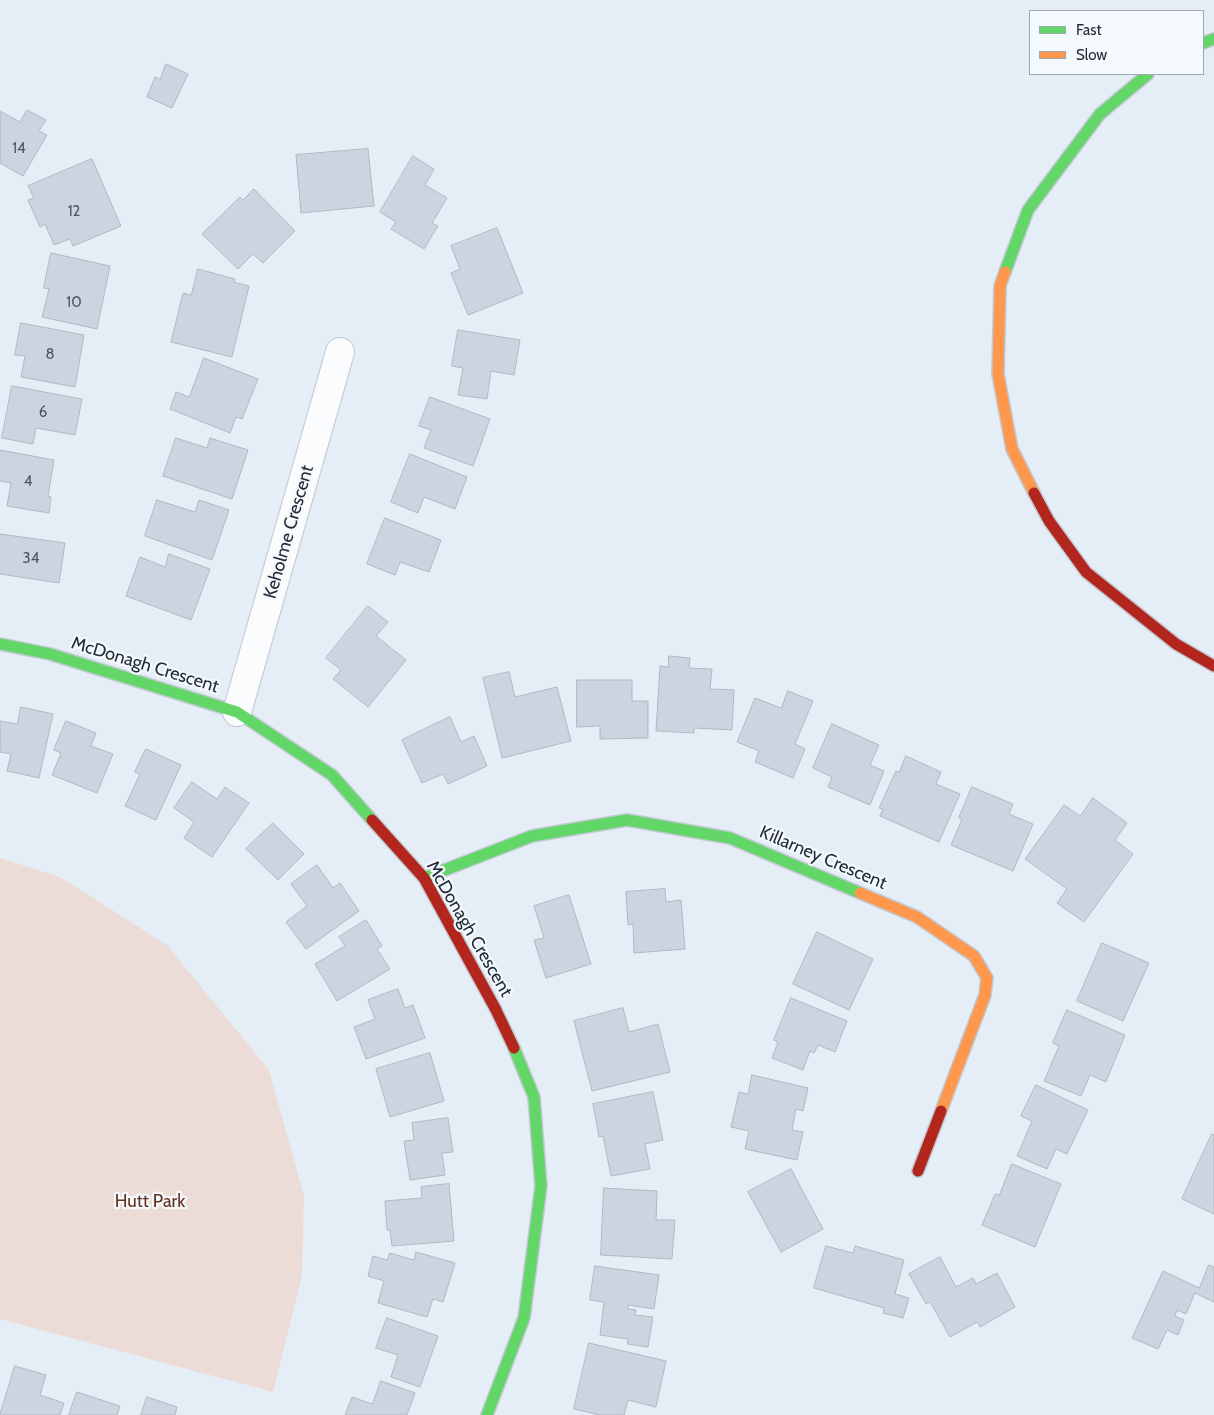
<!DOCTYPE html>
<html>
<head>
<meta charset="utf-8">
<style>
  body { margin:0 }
  #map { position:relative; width:1214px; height:1415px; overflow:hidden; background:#e5edf6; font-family:Cabin,sans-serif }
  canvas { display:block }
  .legend { position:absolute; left:1029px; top:10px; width:175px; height:65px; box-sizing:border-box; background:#f4f9fe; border:1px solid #a0a7ae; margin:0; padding:6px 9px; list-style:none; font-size:15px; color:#232c36 }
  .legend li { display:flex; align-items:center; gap:10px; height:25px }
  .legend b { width:25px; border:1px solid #a0a7ae }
</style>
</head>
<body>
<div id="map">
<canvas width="1214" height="1415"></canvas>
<ul class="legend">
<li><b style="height:6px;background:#63d668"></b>Fast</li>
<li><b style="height:6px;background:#ff974d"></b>Slow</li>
</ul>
</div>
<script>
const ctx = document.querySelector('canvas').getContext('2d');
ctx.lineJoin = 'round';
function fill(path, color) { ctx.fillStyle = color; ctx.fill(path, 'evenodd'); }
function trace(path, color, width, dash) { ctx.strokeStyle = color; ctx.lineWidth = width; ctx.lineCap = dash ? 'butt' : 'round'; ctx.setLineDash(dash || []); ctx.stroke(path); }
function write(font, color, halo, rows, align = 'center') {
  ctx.font = font + ' Cabin,sans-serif'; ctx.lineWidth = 4.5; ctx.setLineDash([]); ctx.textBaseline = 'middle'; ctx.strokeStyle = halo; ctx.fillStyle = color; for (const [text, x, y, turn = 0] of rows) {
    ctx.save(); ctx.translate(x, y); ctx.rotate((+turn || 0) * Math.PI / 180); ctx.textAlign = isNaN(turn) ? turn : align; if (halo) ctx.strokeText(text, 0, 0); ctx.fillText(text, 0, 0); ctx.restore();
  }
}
const green = new Path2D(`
  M0 858 60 877 167 945 269 1070 304 1196 302 1276 273 1392 0 1319Z`);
const building = new Path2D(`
  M166 64 188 74 172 108 147 97 155 77 160 79Z
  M27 110 46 120 39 131 47 135 23 176 0 163V111L20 122Z
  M368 149 374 206 301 213 296 155Z
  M413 156 434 169 425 185 447 198 432 223 438 226 424 249 391 229 396 222 380 212Z
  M92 159 121 226 73 246 70 239 54 245 45 224 40 227 28 200 34 198 28 186Z
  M254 189 295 231 263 263 253 254 238 269 202 234 240 197 243 200Z
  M497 228 523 293 468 315 451 273 460 269 451 246Z
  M51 253 110 266 97 329 42 317 49 289 44 288Z
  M198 269 235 279 234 282 249 286 232 357 171 342 183 293 191 295Z
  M21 323 84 335 75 387 21 377 25 356 15 355Z
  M458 330 520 340 514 375 491 371 487 399 458 395 463 368 452 366Z
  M204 358 258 379 242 419 236 417 230 433 170 409 176 392 189 397Z
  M12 386 82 399 75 435 36 428 33 444 2 438Z
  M430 397 490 419 473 466 424 448 431 430 419 426Z
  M176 438 207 448 210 438 248 450 232 499 163 476Z
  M0 450 54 460 48 496 51 497 49 513 7 506 11 483 0 481Z
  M410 454 467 477 455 509 424 497 418 513 391 502Z
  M157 500 195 512 199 500 229 510 212 560 145 536Z
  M385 518 441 540 429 572 400 562 395 575 367 564Z
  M0 534 65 543 59 583 0 574Z
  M169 554 210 569 191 620 126 596 140 557 165 567Z
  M368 606 388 622 376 636 406 660 368 707 333 679 341 670 326 658Z
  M669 656 690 658 689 668 712 669 710 689 734 690 732 730 694 728V733L656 731 660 666 668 667Z
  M509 672 515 697 557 687 571 741 502 758 483 678Z
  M577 680H632V701H648V738L600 739V726L577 727Z
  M788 691 813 701 795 744 805 749 793 778 755 762 759 751 737 742 755 698 781 708Z
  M21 707 53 714 39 778 7 771 11 754 0 752V721L17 724Z
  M450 717 461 742 474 736 487 766 448 784 443 774 422 783 402 740Z
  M66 721 96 733 91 746 113 754 97 793 52 775 61 753 54 750Z
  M832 724 879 745 870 765 884 771 870 805 828 787 832 777 813 768Z
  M146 749 181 765 156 820 125 806 140 774 135 772Z
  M906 756 941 772 936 784 960 794 939 842 880 816 883 809 879 808 896 771 899 772Z
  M192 782 217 799 225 787 249 803 212 857 184 838 194 822 174 808Z
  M972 787 1013 804 1009 814 1033 824 1013 871 951 845 962 819 959 818Z
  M1093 798 1127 823 1115 840 1133 854 1084 922 1057 903 1067 889 1025 859 1064 805 1080 816Z
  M273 823 304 854 278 880 246 849Z
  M317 865 333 888 340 883 359 911 306 949 286 922 307 906 291 884Z
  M665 889 666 902 681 900 685 949 634 953 633 924 628 925 626 892Z
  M569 895 591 964 546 978 534 940 544 938 534 906Z
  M366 920 382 946 377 949 390 969 337 1001 315 964 345 946 339 937Z
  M817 932 873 959 849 1010 793 984Z
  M1102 943 1149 963 1123 1021 1077 1001Z
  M398 989 405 1008 413 1005 425 1038 366 1059 354 1027 375 1019 368 1000Z
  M791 998 847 1021 835 1052 818 1045 814 1053 810 1051 803 1070 772 1058 778 1042 774 1040Z
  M623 1008 629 1032 658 1024 670 1072 592 1091 574 1021Z
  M1067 1010 1125 1035 1106 1082 1090 1075 1081 1096 1044 1081 1059 1046 1053 1043Z
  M430 1053 444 1101 390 1117 376 1069Z
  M752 1075 808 1088 803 1111 796 1109 792 1130 803 1132 797 1160 745 1149 749 1131 731 1127 739 1092 748 1094Z
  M1036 1085 1088 1110 1067 1154 1056 1149 1047 1169 1017 1156 1032 1121 1021 1116Z
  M653 1092 663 1140 645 1144 650 1169 611 1176 603 1136 599 1137 593 1104Z
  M448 1118 453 1152 442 1153 445 1175 410 1180 404 1141 414 1140 412 1123Z
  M1212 1134 1214 1135V1214L1182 1199Z
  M1012 1164 1061 1184 1035 1247 982 1225 995 1194 999 1195Z
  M791 1169 823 1229 781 1252 748 1192Z
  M449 1184 454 1241 392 1246 390 1230H387L385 1201 422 1198 421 1187Z
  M604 1188 657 1191 656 1220H675L672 1259 601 1255Z
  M826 1246 853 1253 855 1246 904 1260 895 1294 909 1298 903 1318 883 1313 884 1308 814 1288Z
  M416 1252 455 1263 443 1302 433 1299 427 1317 378 1303 384 1281 368 1276 373 1256 387 1260 390 1253 414 1260Z
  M940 1257 956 1287 973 1278 976 1284 997 1273 1015 1307 980 1327 977 1322 950 1337 930 1302 926 1304 909 1274Z
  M1209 1265 1214 1267V1302L1195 1293 1186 1314 1177 1310 1175 1316 1184 1320 1178 1335 1167 1330 1158 1349 1132 1338 1163 1271 1199 1288Z
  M595 1266 659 1275 654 1309 628 1305V1309L636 1310 635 1315 653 1317 648 1347 627 1344 628 1339 600 1335 604 1302 590 1300Z
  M387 1318 438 1336 420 1387 391 1377 398 1355 376 1348Z
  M589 1343 666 1361 656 1407 628 1400 624 1415H600L574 1409Z
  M15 1366 46 1375 40 1395 64 1403 60 1415H0Z
  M381 1381 415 1393 407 1415H345L352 1397 372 1404Z
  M77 1392 120 1406 117 1415H69Z
  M147 1397 177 1407 175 1415H141Z`);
const street = new Path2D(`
  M237 712 340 352`);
const fast = new Path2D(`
  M1203 43 1214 39
  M1005 272 1028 210 1100 114 1148 74
  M0 644 50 654 237 712 332 775 372 820
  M424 878 532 836 627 820 730 838 860 893
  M487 1415 524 1318 541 1186 534 1097 514 1048`);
const slow = new Path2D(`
  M1005 272 1000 286 998 374 1012 449 1034 493
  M860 893 917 917 974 956 987 978 985 995 941 1111`);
const jam = new Path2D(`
  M1034 493 1049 521 1086 572 1176 644 1214 666
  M372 820 424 878 496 1010 514 1048
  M918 1171 941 1111`);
const numberNames = [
  ["14",19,149],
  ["12",74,212],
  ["10",74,303],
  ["8",50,355],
  ["6",43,413],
  ["4",28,482],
  ["34",31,559]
];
const streetNames = [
  ["Keholme Crescent",289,532,-74],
  ["McDonagh Crescent",145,665,17],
  ["Killarney Crescent",823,858,23],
  ["McDonagh Crescent",469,929,60]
];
const parkNames = [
  ["Hutt Park",150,1202]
];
fill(green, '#ecdcd8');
fill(building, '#ccd5df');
trace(building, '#b0b8c0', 1);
trace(street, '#c1c9d2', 30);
trace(fast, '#c1c9d2', 14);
trace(slow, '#c1c9d2', 14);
trace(jam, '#c1c9d2', 14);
trace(street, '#fbfcfe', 28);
trace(fast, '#63d668', 11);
trace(slow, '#ff974d', 11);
trace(jam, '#b3261e', 11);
write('15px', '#4f5862', null, numberNames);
write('18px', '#232c36', '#f4f9fe', streetNames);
write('18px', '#65311b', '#f4f9fe', parkNames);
</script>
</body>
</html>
